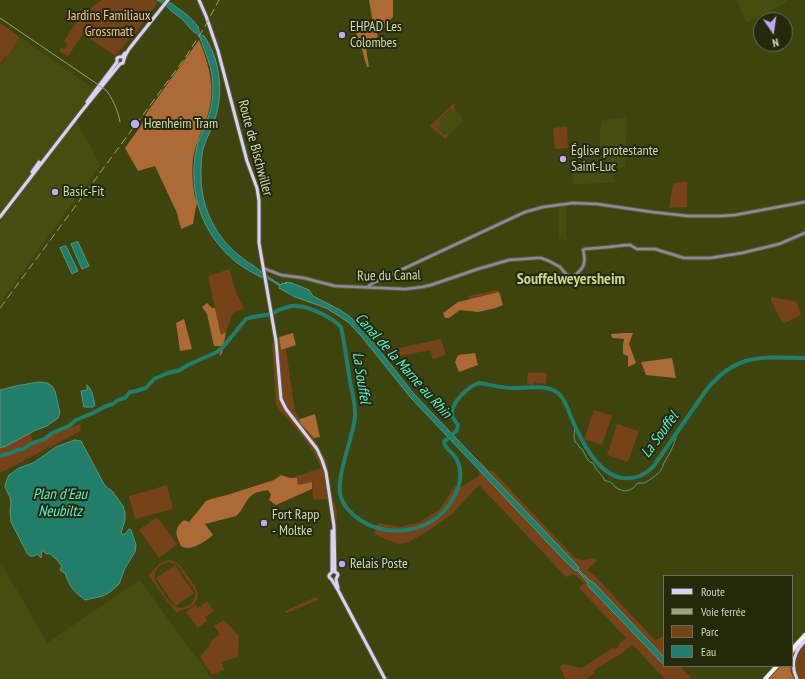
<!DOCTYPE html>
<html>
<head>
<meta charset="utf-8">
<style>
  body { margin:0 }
  #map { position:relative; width:805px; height:679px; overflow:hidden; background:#3d440d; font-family:"PT Sans Narrow",sans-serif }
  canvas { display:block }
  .legend { position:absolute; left:663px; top:575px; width:130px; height:92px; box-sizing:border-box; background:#25290c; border:1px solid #6a6f50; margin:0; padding:5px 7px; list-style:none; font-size:12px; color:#d1d8b5 }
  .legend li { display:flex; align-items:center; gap:8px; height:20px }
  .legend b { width:20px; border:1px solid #6a6f50 }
  .north { position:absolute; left:753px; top:12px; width:40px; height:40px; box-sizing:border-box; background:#25290c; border:1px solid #6a6f50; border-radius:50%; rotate:167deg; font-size:11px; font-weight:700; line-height:16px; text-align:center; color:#d1d8b5 }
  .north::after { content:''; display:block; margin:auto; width:14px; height:18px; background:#bea9f5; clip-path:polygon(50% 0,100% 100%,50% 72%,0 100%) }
</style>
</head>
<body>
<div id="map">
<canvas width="805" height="679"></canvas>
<ul class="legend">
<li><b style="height:5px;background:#dacffd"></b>Route</li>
<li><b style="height:5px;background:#9ba278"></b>Voie ferrée</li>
<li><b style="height:11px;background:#764217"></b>Parc</li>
<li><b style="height:11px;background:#227d6b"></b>Eau</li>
</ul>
<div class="north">N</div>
</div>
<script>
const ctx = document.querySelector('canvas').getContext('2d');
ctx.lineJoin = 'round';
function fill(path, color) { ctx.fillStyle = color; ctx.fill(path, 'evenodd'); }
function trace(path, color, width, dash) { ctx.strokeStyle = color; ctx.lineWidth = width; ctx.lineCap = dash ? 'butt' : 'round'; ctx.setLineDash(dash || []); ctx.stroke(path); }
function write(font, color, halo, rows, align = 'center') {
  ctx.font = font + ' "PT Sans Narrow",sans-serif'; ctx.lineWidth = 4; ctx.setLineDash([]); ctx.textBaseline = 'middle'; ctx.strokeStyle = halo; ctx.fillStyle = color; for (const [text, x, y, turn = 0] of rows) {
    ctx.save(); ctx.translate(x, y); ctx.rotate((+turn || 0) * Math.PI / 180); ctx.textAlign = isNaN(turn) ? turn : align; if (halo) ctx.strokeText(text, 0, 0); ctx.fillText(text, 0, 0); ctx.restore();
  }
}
const built = new Path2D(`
  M737 0H788L783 4 746 23Z
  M20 37 95 90 75 119 92 149 100 166 0 303V66Z
  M454 103 455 109 462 116 463 122 445 139 430 126Z
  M627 117 625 167 614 168 613 170 614 183 573 184 572 170H599V161H600V129H601V121Z
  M566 205V241L559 238 558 208V206Z
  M2 566 20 595 47 643 140 580 180 636 203 666 212 679H0V567Z`);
const green = new Path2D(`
  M102 0H154L158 2 134 36 133 35 115 56 83 34 68 56 59 51 61 47 65 49 68 45 64 41 82 14Z
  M0 23 20 37 7 57 6 56 0 64Z
  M454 103 455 109 452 112 451 110 452 109 451 108 438 120 440 123 439 126 436 127 444 135 447 133 449 135 445 139 430 126Z
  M566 126 567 127 568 148 555 149 553 130 554 128Z
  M687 182V207L669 208 673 183Z
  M230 269 234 287 244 309 233 313 226 332 221 336 208 276Z
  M498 290 499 292 469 299 468 296Z
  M771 297 796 301 801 315 783 324 771 301Z
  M279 337 281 350 286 349 295 412 300 419 299 422 314 438 327 462 332 498C338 506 337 517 336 526L331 521 328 499 313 500 312 482 298 486 290 478 321 468C314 449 299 433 287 417L282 414 276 404 272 343Z
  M441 339 446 355 433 359 430 350 391 358 386 351Z
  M528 372 535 373V372L547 373 546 384 534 383V385L527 384Z
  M594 410 612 416 602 445 584 439Z
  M80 424 81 431 0 473V448L30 433 33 442Z
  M617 424 639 431 628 462 607 455Z
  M480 460 489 471 492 470 574 557 582 560 595 558 597 561 587 570 595 576 655 640 664 636V666H680L692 679H665L632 644 624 652 596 669 594 671V674L585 679H565L560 666 564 664 582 668 613 648 615 649 618 647 619 644 626 638 579 588 584 583 574 574 566 577 479 485 452 514 444 520 431 529 409 542 398 544 388 540 374 534 378 523 400 527 420 522 440 509 455 485 461 487 479 476Z
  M167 485 173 509 135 519 129 496Z
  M157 517 177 544 159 558 139 530Z
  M168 560C172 560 174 561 177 563 181 566 196 586 197 591 198 594 198 598 196 601 192 610 182 608 176 613L148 575C157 569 156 563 168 560ZM169 562 174 564 177 565 195 591C196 597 194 601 189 605 185 608 179 609 174 606 170 603 158 585 155 580 153 570 160 564 169 562Z
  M175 565 194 593 175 606 156 578Z
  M316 597 318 598V600L287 613H285V611Z
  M207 601 214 611 205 617 207 621 198 628 186 612 195 605 198 608Z
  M224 620 239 636 238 657 231 659 222 662 224 670 212 675 200 657 209 646 211 641 220 634 214 626Z
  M805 643V679H799C792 666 796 654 805 643Z`);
const forest = new Path2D(`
  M369 0H393V17L389 21 390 26 376 31 378 36 372 42 373 46 366 48 369 67H367C364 58 362 50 360 41L357 40 356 28 373 23Z
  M199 40C209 64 216 89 208 114 203 129 196 142 193 158 192 169 192 180 194 191 194 195 196 199 197 203 197 206 195 209 195 212 194 216 194 220 193 224L181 229 177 213 155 166 138 171 125 148 147 117 145 115Z
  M499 292 503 305 496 308 478 312 460 310 449 318H445L443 313 458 302Z
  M207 303 212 308H215L221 335 226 332 222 354 219 356 222 348 220 346H214L207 314 202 307Z
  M184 319 192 349 180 351 176 323Z
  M293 333 296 345 281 350 279 337Z
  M624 333H633L629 344 636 363 628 367V356L623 354V344L624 339 613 338 611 336V334Z
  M475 353 478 365 459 372 455 362 458 355Z
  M672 358 676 378 646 375 641 362Z
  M315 414 320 437 314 438 299 422 300 419Z
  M281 475 290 478H297L298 485 312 482V489L276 505 269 500 271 494 268 490C263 491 256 492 252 495 245 500 243 511 236 516L205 524 213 535C207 540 196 548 187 548 185 548 183 547 181 546 176 534 173 530 184 520L189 522 206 501 211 499 227 495 274 480Z
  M781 666H790L791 672 794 679H768Z`);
const water = new Path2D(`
  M157 0H164L168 4 171 3C180 10 192 17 198 27 200 31 197 34 204 36 219 57 223 87 217 112 214 125 207 136 203 149 201 158 201 167 201 176 201 208 216 238 241 257 245 261 250 263 254 266 263 273 271 279 281 285L282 283 287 284 285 283 286 282 289 283V282L309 290 313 296 340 310 349 316 361 327 414 394 575 563 579 568 578 569 590 581H591L594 583 664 657V665L589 587 587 584 588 583 577 570 576 571 566 562 411 398 362 337 349 323 339 316 326 308 295 297 279 288 280 286 267 278 265 279C255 274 245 269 236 262 200 233 186 187 198 142 201 135 205 127 207 120 213 106 214 90 212 75 210 63 206 55 202 43 201 42 201 39 200 38 199 34 196 34 194 32 190 29 187 24 184 21 178 15 170 12 166 5Z
  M78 242 89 266 82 269 71 244Z
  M66 246 78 271 72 274 60 248Z
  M39 382 47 383 52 386 55 391 60 413 58 418 47 426 36 430 6 446 0 448V390L16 386Z
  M87 385C93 390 93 398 95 405L93 407H84L81 391 87 390Z
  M75 440 81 441 105 486 112 491 123 506 125 513V520L121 533 124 535 129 529 131 530 136 545 135 552 125 568 119 584 110 592 103 596 85 600C74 592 69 586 65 573L61 571 60 569 62 566 55 558 49 553 47 554 45 553 44 551 42 550 41 558 37 554 34 556H30L27 553 11 522 10 511 11 503 10 497 5 487 6 482 9 475 19 468 33 463 56 447Z`);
const stream = new Path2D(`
  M575 425 574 437 575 442 578 444 579 447 582 449 587 459 590 462 593 463 596 469 603 477 604 480C607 481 611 482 613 484 614 485 614 486 615 487 624 493 631 492 638 483 640 483 642 483 644 483 648 481 659 474 661 470 663 467 663 464 665 461 671 452 675 443 677 433`);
const river = new Path2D(`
  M454 433 457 430 458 425C456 421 452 419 452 414 451 403 469 385 480 383 491 385 502 388 513 388 528 389 545 383 558 393 565 399 568 409 571 417 580 438 597 475 623 478 636 479 643 476 653 467L707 389C737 353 762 357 805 358
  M0 456 11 453 17 450 24 449 30 444 45 439 52 433 69 426 76 420 93 413 106 406 113 404 118 400 125 398 130 392H132L146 388 154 379 168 373 180 370 188 365 217 352 223 347 246 319C254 316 263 316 271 314 274 313 276 311 279 310 284 308 292 305 297 306 309 306 333 318 341 327 345 345 347 363 350 381 352 393 356 405 355 417 353 439 333 482 342 500 345 508 353 515 360 520 390 539 432 532 451 502 455 495 460 487 460 479 461 470 459 461 453 454 449 450 445 448 444 442L447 439`);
const minor = new Path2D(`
  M263 268 281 275 304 278 335 286 405 289 422 287 431 285 478 269 509 260 537 258H541L549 261 560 267 566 274 571 277H573C583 269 587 264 583 250L585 249 609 247 626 245H630L637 249H655L684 258H710L742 253 779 244 805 233
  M368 287 370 285 373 283 525 212 543 207 573 203 597 204 652 212 688 216H721L735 215 805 202`);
const major = new Path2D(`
  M199 0 206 16 218 51 247 161 257 188 259 201V243L276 341 281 399 286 409 317 449 322 460 326 472 334 526 335 572
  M87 102 117 62V58L119 57H122L125 53
  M32 172 39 162
  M0 217 81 112 120 64 123 63 125 56 129 49 168 0
  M332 531V572L329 575V577L332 580 339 592 385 679
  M335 572 337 573 338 575 336 579 338 588
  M792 652 805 639
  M797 679C790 665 794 652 805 641`);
const highway = new Path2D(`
  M792 649 805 635
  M765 679 777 666`);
const tram = new Path2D(`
  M0 18 106 90C112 97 119 113 120 122`);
const rail = new Path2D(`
  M0 308 185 58 204 28 219 0`);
const markers = [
  [342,35,4,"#bea9f5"],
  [135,124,5,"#bea9f5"],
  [563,159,4,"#bea9f5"],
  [55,192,4,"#bea9f5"],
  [264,523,4,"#bea9f5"],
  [342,564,4,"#bea9f5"]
];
const parkNames = [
  ["Jardins Familiaux",109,16],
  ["Grossmatt",109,32]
];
const poiNames = [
  ["EHPAD Les",350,27],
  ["Colombes",350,43],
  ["Hœnheim Tram",144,124],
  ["Église protestante",571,151],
  ["Saint-Luc",571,167],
  ["Basic-Fit",63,192],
  ["Fort Rapp",272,515],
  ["- Moltke",272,531],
  ["Relais Poste",350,564]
];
const streetNames = [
  ["Route de Bischwiller",255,148,75],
  ["Rue du Canal",389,276,-1]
];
const waterNames = [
  ["Canal de la Marne au Rhin",403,366,48],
  ["La Souffel",361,378,81],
  ["La Souffel",660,435,-54],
  ["Plan d'Eau",60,495],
  ["Neubiltz",60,512]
];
const quarterNames = [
  ["Souffelweyersheim",571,279]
];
fill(built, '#464e0f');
fill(green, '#764217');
fill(forest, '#ad6a34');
fill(water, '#227d6b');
trace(water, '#569881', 1);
trace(stream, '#569881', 1);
trace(river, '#227d6b', 4);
trace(minor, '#5b622f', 4.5);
trace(major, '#5b622f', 5);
trace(highway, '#5b622f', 6);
trace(minor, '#8e87a3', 2.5);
trace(major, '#dacffd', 3);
trace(highway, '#f4f4f4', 4);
trace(tram, '#9ba278', 1);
trace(rail, '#9ba278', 1, [8, 4]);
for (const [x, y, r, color] of markers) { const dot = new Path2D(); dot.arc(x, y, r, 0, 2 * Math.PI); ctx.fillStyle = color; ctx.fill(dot); trace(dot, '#25290c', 1.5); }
write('14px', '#f9c098', '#25290c', parkNames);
write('14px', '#d1d8b5', '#25290c', poiNames, 'left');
write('14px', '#d1d8b5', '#25290c', streetNames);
write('italic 15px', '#51f2d1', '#25290c', waterNames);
write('bold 16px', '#c9d68e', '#25290c', quarterNames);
</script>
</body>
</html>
